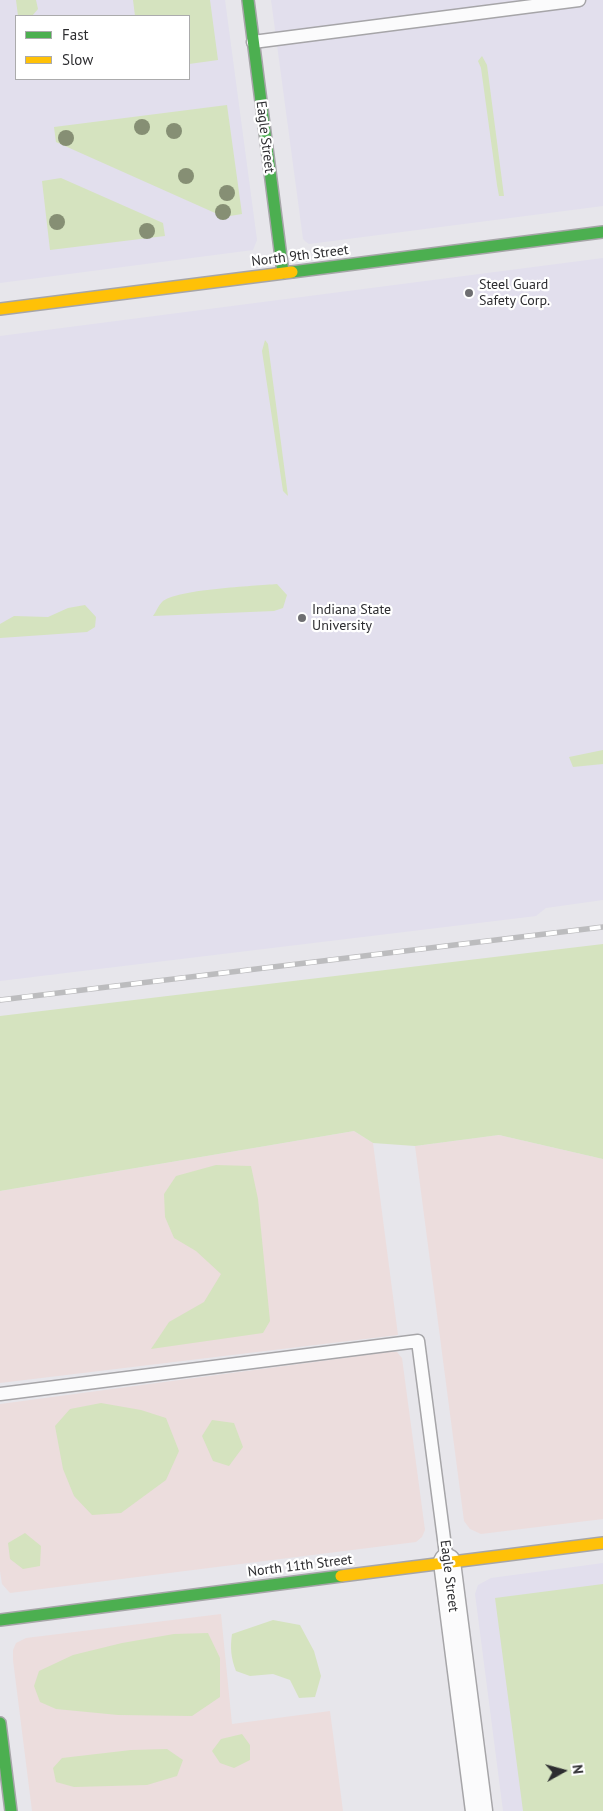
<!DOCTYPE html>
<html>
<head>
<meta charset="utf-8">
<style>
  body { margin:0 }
  #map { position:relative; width:603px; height:1811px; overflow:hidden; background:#e7e6eb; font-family:"PT Sans",sans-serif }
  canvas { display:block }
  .legend { position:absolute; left:15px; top:15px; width:175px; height:65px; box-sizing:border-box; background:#fff; border:1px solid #ababac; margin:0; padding:6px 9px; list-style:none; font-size:15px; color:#2d2d30 }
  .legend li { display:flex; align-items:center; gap:10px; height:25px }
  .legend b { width:25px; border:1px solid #ababac }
  .north { position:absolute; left:538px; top:1746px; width:50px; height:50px; -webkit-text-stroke:4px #fff; paint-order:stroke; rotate:83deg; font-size:14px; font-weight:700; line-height:20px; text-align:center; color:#2d2d30 }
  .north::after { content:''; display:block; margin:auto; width:18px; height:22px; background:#2d2d30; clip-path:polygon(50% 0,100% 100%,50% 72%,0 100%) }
</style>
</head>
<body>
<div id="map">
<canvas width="603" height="1811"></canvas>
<ul class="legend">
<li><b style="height:6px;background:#4caf50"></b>Fast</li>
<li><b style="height:6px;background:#ffc107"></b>Slow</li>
</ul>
<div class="north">N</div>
</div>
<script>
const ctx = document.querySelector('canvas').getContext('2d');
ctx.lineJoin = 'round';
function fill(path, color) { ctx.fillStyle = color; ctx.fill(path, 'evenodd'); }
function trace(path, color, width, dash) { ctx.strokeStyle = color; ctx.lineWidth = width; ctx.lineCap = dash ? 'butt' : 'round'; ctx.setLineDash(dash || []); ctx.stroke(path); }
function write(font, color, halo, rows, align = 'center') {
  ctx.font = font + ' "PT Sans",sans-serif'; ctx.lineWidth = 4.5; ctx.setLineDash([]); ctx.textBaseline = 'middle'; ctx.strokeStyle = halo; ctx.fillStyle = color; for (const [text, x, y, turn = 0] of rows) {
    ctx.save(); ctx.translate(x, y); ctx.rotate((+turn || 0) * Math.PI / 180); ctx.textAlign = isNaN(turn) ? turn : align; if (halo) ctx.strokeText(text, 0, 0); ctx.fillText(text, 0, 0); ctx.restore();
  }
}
const commercial = new Path2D(`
  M354 1131 373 1143 398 1335 0 1383V1191Z
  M499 1135 603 1159V1519L481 1534 470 1529 464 1521 415 1146Z
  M389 1352H397L402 1358 425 1530 422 1537 416 1542 10 1593 2 1584 0 1571V1404Z
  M221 1614 232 1724 330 1711 343 1811H32L13 1660V1650L16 1643 26 1638Z`);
const education = new Path2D(`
  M0 0H225L257 240 253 250 0 283ZM16 16H189V79H16Z
  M271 0H603V206L309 244 306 242 303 239Z
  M603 258V900L546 908 536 916 0 981V336Z
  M603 1563V1811H503L475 1594 478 1585 491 1578Z`);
const green = new Path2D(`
  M16 0H36L38 9 32 16H18Z
  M133 0H210L218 60 189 64V16H135Z
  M482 56 487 65 504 196H499L497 185 481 68 478 61Z
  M227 105 242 214 224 217 56 142 54 127Z
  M61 178 163 223 165 236 50 250 42 181Z
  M265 340 268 344 288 496 283 491 262 351Z
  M277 584 287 595 283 608 274 611 153 616C156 612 158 606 162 602 176 589 255 586 277 584Z
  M85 605 96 617 95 627 87 632 0 638V624L14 616 48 617 68 608Z
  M603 750V764L573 767 569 757Z
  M603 944V1159L499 1135 415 1146 373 1143 354 1131 0 1191V1016Z
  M216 1165 251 1166 258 1199 270 1321 263 1333 151 1349 169 1322 204 1302 221 1274 196 1251 174 1238 165 1217 164 1194 176 1176Z
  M101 1403 141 1410 166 1418 179 1451 166 1480 121 1513 92 1515 74 1496 63 1469 55 1426 70 1409Z
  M212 1420 234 1423 243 1447 229 1466 213 1461 202 1436Z
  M25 1533 41 1546 40 1566 23 1569 10 1559 8 1543Z
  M603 1584V1811H523L495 1598Z
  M273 1620 300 1625 314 1651 321 1676 315 1697 299 1698 290 1680 273 1674 250 1676 236 1671C231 1658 230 1648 232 1634Z
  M208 1633 220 1658V1697L192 1716 118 1715 56 1709 40 1702 34 1686 39 1671 73 1655 122 1643 174 1634Z
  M242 1734 250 1745V1760L234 1768 220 1763 212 1751 221 1739Z
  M167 1749 183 1760 177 1776 147 1785 74 1787 56 1782 53 1768 62 1758 131 1750Z`);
const lane = new Path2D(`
  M253 42 579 0
  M0 1394 418 1341 447 1562`);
const street = new Path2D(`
  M447 1562 479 1811`);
const fast = new Path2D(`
  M248 0 283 273
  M292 272 603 232
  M0 1620 341 1576
  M0 1723 11 1811`);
const slow = new Path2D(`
  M0 309 292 272
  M341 1576 603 1543`);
const rail = new Path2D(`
  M0 1000 603 927`);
const trees = [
  [142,127],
  [174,131],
  [66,138],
  [186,176],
  [227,193],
  [223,212],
  [57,222],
  [147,231]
];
const markers = [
  [469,293,5,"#6e6e71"],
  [302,618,5,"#6e6e71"]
];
const streetNames = [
  ["Eagle Street",265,137,83],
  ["North 9th Street",300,256,-7],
  ["North 11th Street",300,1566,-7],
  ["Eagle Street",449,1576,83]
];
const poiNames = [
  ["Steel Guard",479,285],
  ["Safety Corp.",479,301],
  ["Indiana State",312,610],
  ["University",312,626]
];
fill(commercial, '#ecdddd');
fill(education, '#e2dfed');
fill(green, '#d5e3bf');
trace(lane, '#a6a5a8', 15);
trace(street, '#a6a5a8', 29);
trace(fast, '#a6a5a8', 14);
trace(slow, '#a6a5a8', 14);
trace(lane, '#fbfbfc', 12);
trace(street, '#fbfbfc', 26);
trace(fast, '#4caf50', 11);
trace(slow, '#ffc107', 11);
trace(rail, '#bcbcbe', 5.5);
trace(rail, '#fff', 4, [11]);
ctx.fillStyle = '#868f74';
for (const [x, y] of trees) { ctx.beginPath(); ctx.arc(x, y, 8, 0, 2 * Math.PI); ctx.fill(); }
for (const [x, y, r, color] of markers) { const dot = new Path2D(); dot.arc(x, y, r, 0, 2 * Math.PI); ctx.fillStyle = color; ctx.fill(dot); trace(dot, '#fff', 2); }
write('14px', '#2d2d30', '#fff', streetNames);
write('14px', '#2d2d30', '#fff', poiNames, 'left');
</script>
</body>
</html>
